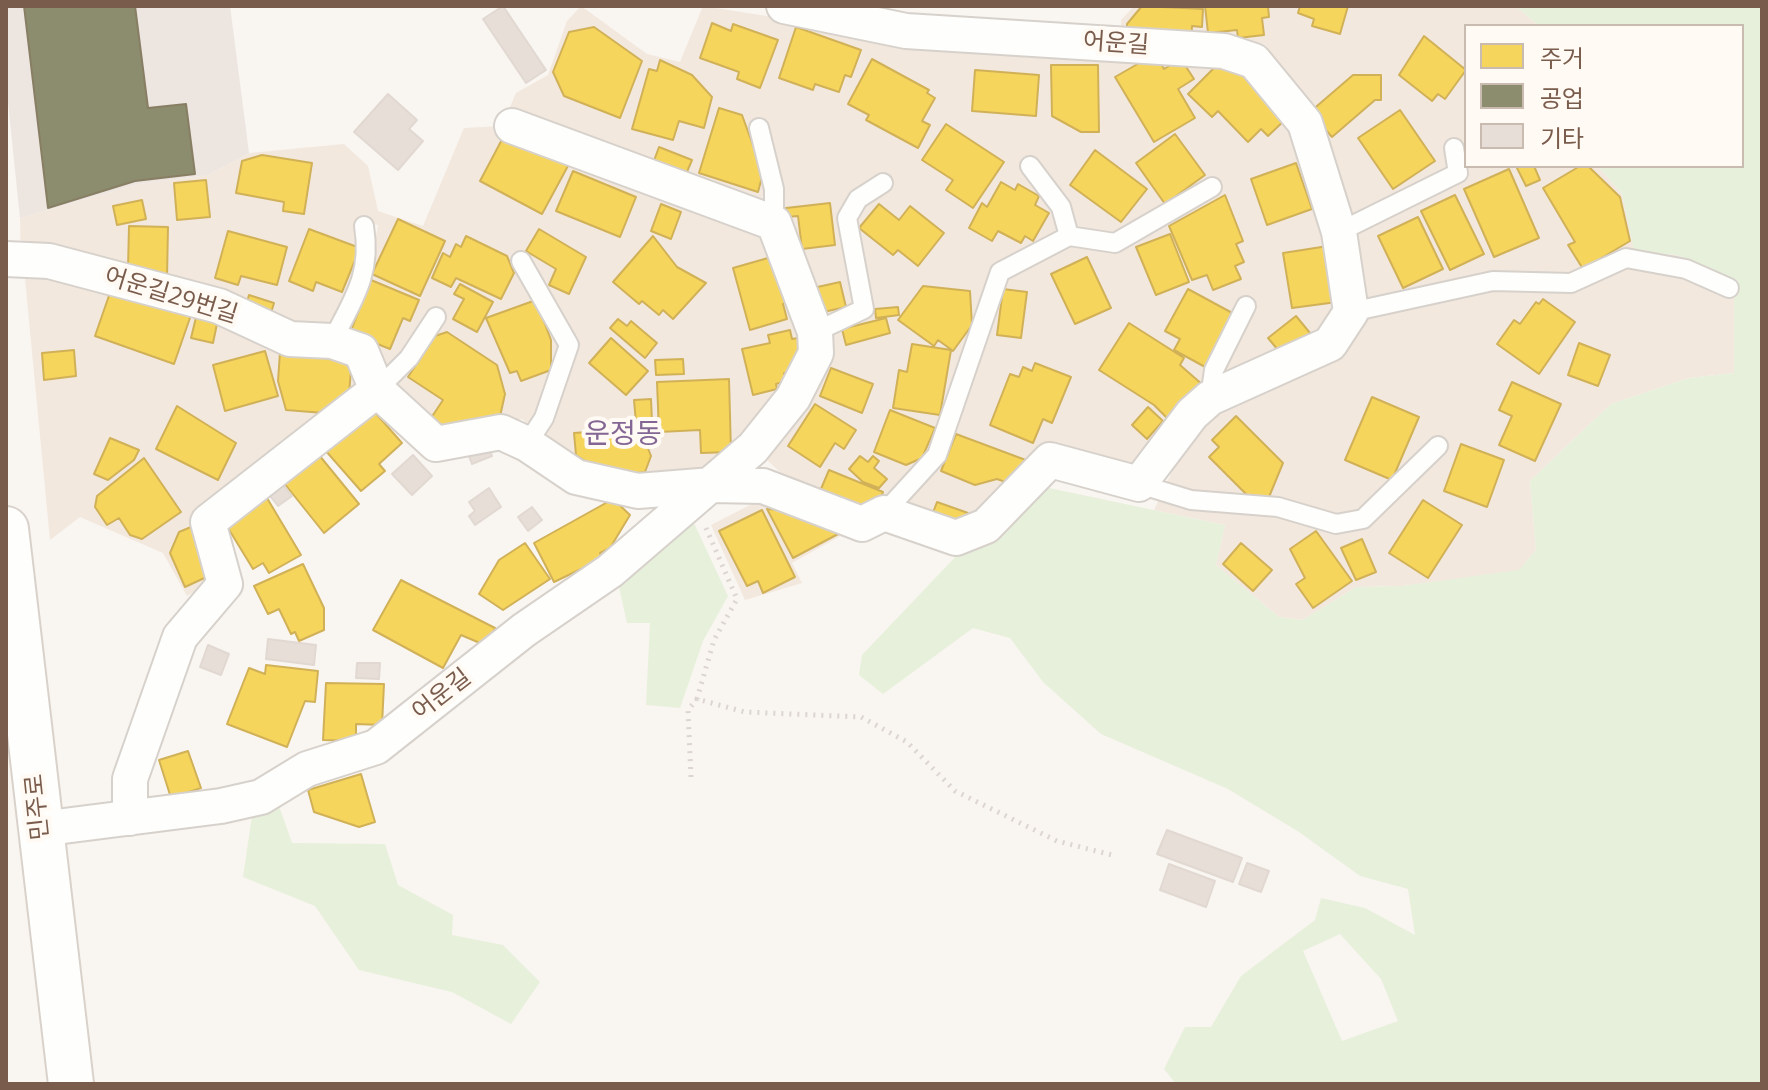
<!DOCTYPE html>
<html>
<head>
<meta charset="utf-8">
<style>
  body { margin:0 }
  #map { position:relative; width:1768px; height:1090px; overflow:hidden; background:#f9f5f0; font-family:"Open Sans","Noto Sans KR",sans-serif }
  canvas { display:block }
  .frame { position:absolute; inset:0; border:8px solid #7a5c4d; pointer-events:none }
  .legend { position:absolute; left:1464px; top:24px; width:280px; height:144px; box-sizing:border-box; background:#fffaf3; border:2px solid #cabbb1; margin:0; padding:10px 14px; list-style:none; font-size:24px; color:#7a5c4d }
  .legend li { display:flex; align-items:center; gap:16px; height:40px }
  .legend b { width:40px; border:2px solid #cabbb1 }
</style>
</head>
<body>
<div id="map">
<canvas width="1768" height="1090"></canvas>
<div class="frame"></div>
<ul class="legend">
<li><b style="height:22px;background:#f6d55c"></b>주거</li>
<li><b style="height:22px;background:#8c8c6e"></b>공업</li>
<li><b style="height:22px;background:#e6ded7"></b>기타</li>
</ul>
</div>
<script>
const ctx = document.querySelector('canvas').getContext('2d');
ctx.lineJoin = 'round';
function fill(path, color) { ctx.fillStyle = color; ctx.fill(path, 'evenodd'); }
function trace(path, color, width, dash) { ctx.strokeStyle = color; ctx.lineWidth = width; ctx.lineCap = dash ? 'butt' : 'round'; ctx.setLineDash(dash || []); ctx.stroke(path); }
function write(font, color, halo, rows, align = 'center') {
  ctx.font = font + ' "Open Sans","Noto Sans KR",sans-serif'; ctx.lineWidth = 8; ctx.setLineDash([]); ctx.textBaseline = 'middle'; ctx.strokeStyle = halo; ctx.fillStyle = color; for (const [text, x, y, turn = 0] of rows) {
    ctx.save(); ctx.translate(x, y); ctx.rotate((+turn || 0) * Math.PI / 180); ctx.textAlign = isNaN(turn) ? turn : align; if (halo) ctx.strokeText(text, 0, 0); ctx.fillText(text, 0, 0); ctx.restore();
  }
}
const residential = new Path2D(`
  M581 6 647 54 680 62 703 6 963 47 1220 59 1295 122 1343 310 1302 351 1155 451 1121 469 1050 449 962 532 792 484 760 453 829 357 783 219 507 114 516 93 548 75 567 21Z
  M1134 6H1516L1539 26H1466V166H1598L1622 194 1635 251 1677 255 1735 280 1734 373 1689 378 1611 404 1530 481 1536 550 1519 571 1402 586 1356 587 1303 620 1279 617 1216 565 1225 525 1154 510 1176 463 1203 421 1344 354 1365 314 1261 58 1121 42V20Z
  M502 126 767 225 807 344 736 458 664 476 610 479 576 465 522 419 442 438 343 335 368 281 378 225 361 222 358 276 323 335 21 255 20 218 138 184 208 175 249 153 344 144 368 166 378 211 423 226 464 128Z
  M24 268 354 356 364 387 196 521 217 578 187 596 163 553 80 517 50 540Z
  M756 502 849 531 792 563 802 583 745 600 711 525Z`);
const industrial = new Path2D(`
  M6 6H230L249 153 208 175 138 184 20 218 6 83Z`);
const green = new Path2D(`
  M1516 6H1762V1084H1176L1164 1069 1185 1027H1211L1241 976 1315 920 1321 898 1365 908 1415 935 1408 889 1360 876 1299 832 1228 789 1101 734 1043 682 1010 638 973 628 883 694 859 675 862 655 961 551 1002 531 1049 488 1225 525 1216 565 1279 617 1303 620 1356 587 1402 586 1519 570 1536 550 1530 481 1611 404 1689 378 1734 373V280L1677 255 1634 251 1622 194 1598 166H1742V26H1539ZM1340 934 1381 979 1398 1021 1342 1041 1303 951Z
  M693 521 728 596 703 641 680 708 646 705 650 623H627L619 587Z
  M278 803 292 843 385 844 398 885 453 915 452 935 503 945 540 982 511 1024 452 992 359 970 315 906 243 877 252 816Z`);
const homes = new Path2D(`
  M1142 6 1203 9 1202 27 1192 26 1191 42 1127 38V24Z
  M1205 6H1268L1269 17 1262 18 1264 35 1238 38 1237 30 1208 33Z
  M1300 6H1348L1340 34 1312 26 1314 19 1298 13Z
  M712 23 731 31 733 24 778 40 760 88 737 79 739 72 700 58Z
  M594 27 642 61 620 118 564 96 553 72 569 32Z
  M796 27 861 50 851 77 845 75 839 92 815 84 813 90 779 78Z
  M1424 36 1466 70 1445 99 1438 94 1432 101 1399 75Z
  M1155 54 1164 69 1181 59 1194 79 1178 89 1195 118 1154 142 1115 77Z
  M872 59 929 90 927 93 935 98 922 121 930 125 918 148 866 120 869 115 848 104Z
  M660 60 692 75 712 97 704 128 679 121 673 140 632 129 649 69 657 71Z
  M1218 64 1241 70 1288 117 1268 136 1261 129 1248 142 1218 111 1212 117 1188 94Z
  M1051 65H1098L1099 132H1081L1052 116Z
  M975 70 1039 75 1036 116 972 111Z
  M1353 75H1381V100H1375L1332 137 1310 112Z
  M719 108 742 115 763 173 758 192 699 173Z
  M1400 110 1435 161 1393 189 1358 138Z
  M946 124 1004 162 973 208 946 190 953 180 922 160Z
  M507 130 569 164 542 214 480 181Z
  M1175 134 1205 175 1165 204 1136 163Z
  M659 147 692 160 684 179 652 166Z
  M1095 150 1147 189 1121 222 1070 185Z
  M262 155 312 163 304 214 283 211 284 202 236 193 242 161Z
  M1296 163 1312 209 1267 225 1251 179Z
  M1516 166H1534L1540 180 1526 186Z
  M1580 166H1588L1620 197 1630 241 1583 269 1568 245 1575 242 1543 188Z
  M1509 169 1539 238 1494 257 1464 189Z
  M573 171 636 197 620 237 556 211Z
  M206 180 210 217 177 220 174 183Z
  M1001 182 1015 190 1018 184 1039 196 1035 205 1049 213 1033 241 1025 236 1021 243 998 231 992 241 969 228 982 203 987 207Z
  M1225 195 1243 241 1236 244 1244 262 1235 266 1241 279 1213 290 1207 275 1192 280 1169 226Z
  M1455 195 1484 254 1450 270 1421 211Z
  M142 200 146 219 117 225 113 206Z
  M830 203 835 245 802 249 798 216 787 217 786 208Z
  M661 204 681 212 671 239 651 231Z
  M879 204 899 220 910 206 944 233 918 266 898 250 893 255 859 228Z
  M1418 217 1443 269 1403 288 1378 236Z
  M398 219 445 241 420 296 372 274Z
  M129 226 168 227 167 278 128 268Z
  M309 229 360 248 342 292 316 282 313 291 289 281Z
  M539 229 586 257 569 294 549 285 556 269 526 251Z
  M228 231 287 247 277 285 241 276 238 285 215 278Z
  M1170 234 1189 282 1156 295 1136 247Z
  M466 236 507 256 514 273 501 299 456 278 451 287 432 278 443 253 450 257 456 244 461 247Z
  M653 236 677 267 706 283 673 319 663 310 659 315 642 301 639 304 613 282Z
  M1328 246 1337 302 1292 308 1283 253Z
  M775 256 789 302 783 304 787 319 750 330 733 268Z
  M1087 257 1111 308 1075 324 1051 274Z
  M371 280 419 300 410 321 403 318 390 349 350 333Z
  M840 282 846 307 819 313 813 288Z
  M113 284 192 312 174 364 95 336Z
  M460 284 493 302 477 332 453 319 464 299 454 294Z
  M923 286 970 291 972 325 953 351 938 340 934 346 898 320Z
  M1003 289 1027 292 1021 338 997 335Z
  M1188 289 1236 315 1207 368 1174 350 1180 339 1165 331Z
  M249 295 274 303 271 313 246 305Z
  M1543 299 1575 322 1539 374 1497 344 1514 320 1520 324 1536 302 1539 304Z
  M536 300 551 340V370L521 381 517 371 510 373 486 318Z
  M898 307 899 315 876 318 875 309Z
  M198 309 219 314 213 343 191 338Z
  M1296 316 1310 333 1283 356 1268 338Z
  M886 318 890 333 846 345 842 329Z
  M618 319 627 326 631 321 657 343 645 358 610 328Z
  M1129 323 1184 358 1180 365 1204 386 1168 419 1154 405 1099 370Z
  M790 330 792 339 798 338 803 360 794 371 784 373 786 381 776 384 777 389 753 395 742 349 770 343 768 335Z
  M447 332 497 365 505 394 499 421 443 435 427 424 443 400 408 377 435 336Z
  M611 338 648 371 626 395 589 363Z
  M1579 343 1610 355 1598 386 1568 375Z
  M912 344 951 350 940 415 893 408 899 370 907 372Z
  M74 350 76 376 44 380 42 353Z
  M265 351 278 396 225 411 213 365Z
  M280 352 352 358 349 394 324 413 286 410 278 381Z
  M683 359 684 374 656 375 655 360Z
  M1035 363 1071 377 1052 423 1043 419 1033 443 990 425 1010 374 1019 377 1023 367 1032 371Z
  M831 368 873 384 862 413 820 396Z
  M729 379 731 452 701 453 700 430 659 432 657 382Z
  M1512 382 1561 404 1535 461 1499 445 1512 416 1499 410Z
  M1372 397 1419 417 1392 480 1345 460Z
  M651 399 652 422 636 423 634 400Z
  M815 404 856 430 844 449 835 443 820 467 788 446Z
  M177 406 236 443 218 480 156 449Z
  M1148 407 1163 421 1147 439 1132 425Z
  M372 409 402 443 379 464 385 471 361 491 325 450Z
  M890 410 935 428 922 458 906 465 874 452Z
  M1236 416 1283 463 1269 497H1249L1209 457 1219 447 1212 440Z
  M640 428 651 456 645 472 609 477 576 455 574 433Z
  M956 434 1031 462 1011 484 997 479 975 485 941 471Z
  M110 438 139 450 134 460 108 480 94 474Z
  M1461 444 1504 460 1487 507 1444 491Z
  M319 455 359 504 324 533 284 483Z
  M860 456 868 462 873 456 879 461 874 468 887 479 879 488 863 482 849 469Z
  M144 458 181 512 142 539 130 535 119 518 107 525 95 507 97 496Z
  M829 470 883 492 877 506 863 515 818 496Z
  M267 498 301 555 269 573 263 563 253 569 225 523Z
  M613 499 630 515 610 548 600 553 602 559 554 582 534 543Z
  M1423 500 1462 525 1428 578 1389 553Z
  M937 502 968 513 962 530 931 518Z
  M767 509 810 512 840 533 793 558Z
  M762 510 795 577 763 593 758 581 747 586 719 531Z
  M191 527 213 574 185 587 170 553 179 532Z
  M1316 531 1352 581 1313 608 1296 584 1305 578 1290 549Z
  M1362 539 1376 572 1356 580 1341 548Z
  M525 543 550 579 503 610 479 594 499 560Z
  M1241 543 1272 570 1253 591 1223 564Z
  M303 564 324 608V630L299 641 295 632 291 634 279 609 268 614 254 586Z
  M401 580 495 628 487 646 461 635 443 668 373 630Z
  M266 665 318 671 315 702 305 701 287 747 227 724 249 668 265 674Z
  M326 683 384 684 382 725 356 724V741L323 740Z
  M188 751 201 788 171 798 159 760Z
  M361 774 375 822 359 827 314 812 308 790Z`);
const industry = new Path2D(`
  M24 6H135L148 108 186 104 195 174 135 181 48 208Z`);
const building = new Path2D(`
  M503 6 546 70 526 83 483 19Z
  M388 94 417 120 409 129 423 141 398 170 354 132Z
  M485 438 492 456 472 464 465 446Z
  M413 455 432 476 412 495 392 474Z
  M277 478 292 496 278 506 264 488Z
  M489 488 501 507 475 525 469 516 475 511 469 502Z
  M532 507 542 520 528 531 518 517Z
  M268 639 316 645 314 665 266 659Z
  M208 645 229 654 221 675 200 667Z
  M357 663H380L379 679 356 678Z
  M1167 830 1242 858 1233 882 1157 854Z
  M1247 863 1269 871 1261 892 1239 884Z
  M1169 864 1215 881 1206 907 1160 890Z`);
const path = new Path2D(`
  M706 528 737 599 714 640 697 699 745 712 861 717 907 742 955 791 1057 841 1116 856
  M691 777 688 710 697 699`);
const service = new Path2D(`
  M759 128 774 189V223
  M1030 166 1061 207 1069 236
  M1339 232 1458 173 1454 148
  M521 261 569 345 544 418 527 444
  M1351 312 1493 281 1571 283 1626 258 1686 269 1729 288
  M815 332 864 309 847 218 858 199 883 183
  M332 341C353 300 372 274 364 226
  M377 390 409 358 436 317
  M1210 398 1214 370 1246 306
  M1139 484 1191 500 1278 507 1336 524 1363 519 1438 446
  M884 513 937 455 1000 272 1069 236 1115 243 1212 187`);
const minor = new Path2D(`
  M6 259 49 261 219 306 290 339 332 341 361 351 377 390 436 444 501 432 527 444 576 477 638 491 712 485 763 486 862 524 884 513 956 538 986 526 1050 460 1139 484 1192 414 1210 398 1330 344 1351 312 1339 232 1305 123 1254 61 1224 51 906 31 784 6
  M130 818V779L180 637 225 584 208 522 377 390
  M40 829 221 806 261 797 307 769 376 747 524 630 610 571 753 448 793 398 816 353 815 332 774 223 512 126`);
const secondary = new Path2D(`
  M6 529 71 1084`);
const streetNames = [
  ["어운길",1116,44,4],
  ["어운길29번길",171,296,17],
  ["어운길",442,695,-38],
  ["민주로",38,807,-96]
];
const quarterNames = [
  ["운정동",623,435]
];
fill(residential, '#f2e8de');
fill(industrial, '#ede5e0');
fill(green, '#e7f0db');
fill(homes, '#f6d55c');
trace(homes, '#d1b158', 2);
fill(industry, '#8c8c6e');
trace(industry, '#877e64', 2);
fill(building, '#e6ded7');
trace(building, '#e2d8d2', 2);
trace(service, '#d7d1cb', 22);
trace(minor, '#d7d1cb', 38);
trace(secondary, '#d9d2cb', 48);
trace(path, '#dcd5d0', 5, [2, 6]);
trace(service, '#fefefd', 18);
trace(minor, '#fefefd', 34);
trace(secondary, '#fefefd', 44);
write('24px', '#7a5c4d', '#fffaf3', streetNames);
write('28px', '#846695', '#fffaf3', quarterNames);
</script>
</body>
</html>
